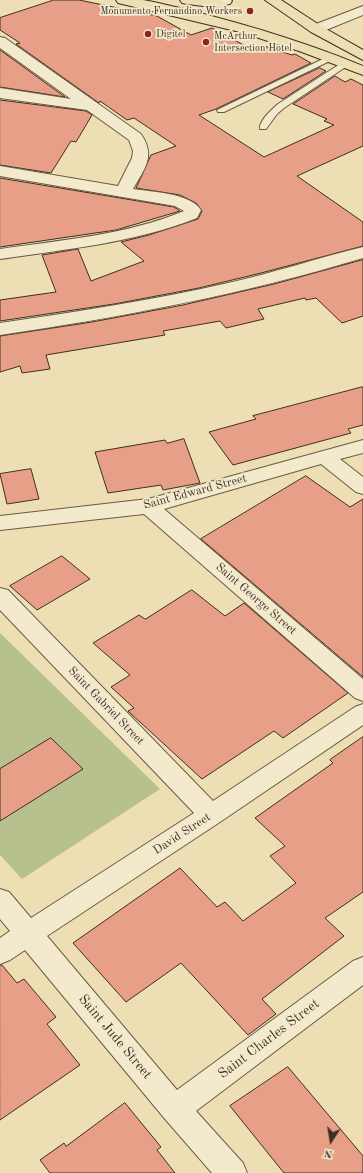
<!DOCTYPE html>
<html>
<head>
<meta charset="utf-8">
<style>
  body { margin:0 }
  #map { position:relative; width:363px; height:1173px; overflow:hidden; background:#eddeb4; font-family:"Old Standard TT",serif }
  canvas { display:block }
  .north { position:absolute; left:311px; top:1121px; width:40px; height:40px; -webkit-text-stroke:3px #f3eace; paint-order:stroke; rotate:192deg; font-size:11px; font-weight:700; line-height:16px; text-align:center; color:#3e2f20 }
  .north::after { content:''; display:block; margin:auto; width:14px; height:18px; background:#3e2f20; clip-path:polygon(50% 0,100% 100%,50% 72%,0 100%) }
</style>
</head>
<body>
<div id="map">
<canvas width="363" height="1173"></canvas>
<div class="north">N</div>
</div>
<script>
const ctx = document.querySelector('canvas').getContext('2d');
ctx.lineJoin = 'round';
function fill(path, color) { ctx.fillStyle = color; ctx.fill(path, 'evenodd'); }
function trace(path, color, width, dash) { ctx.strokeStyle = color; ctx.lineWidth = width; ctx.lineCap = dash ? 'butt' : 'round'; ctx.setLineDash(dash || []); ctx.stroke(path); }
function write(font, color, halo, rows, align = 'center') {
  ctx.font = font + ' "Old Standard TT",serif'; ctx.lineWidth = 3.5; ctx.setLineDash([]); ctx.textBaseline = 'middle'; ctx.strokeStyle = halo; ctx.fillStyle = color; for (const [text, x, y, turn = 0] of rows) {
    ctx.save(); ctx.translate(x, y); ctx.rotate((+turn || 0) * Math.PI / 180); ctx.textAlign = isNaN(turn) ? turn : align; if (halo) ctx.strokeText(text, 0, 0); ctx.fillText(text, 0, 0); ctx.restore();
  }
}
const green = new Path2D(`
  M0 633 160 789 22 879 0 855Z`);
const building = new Path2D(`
  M54 0H79L157 16 191 35 212 28 251 49 261 45 292 55 295 54 311 63 216 109 199 115 264 157 334 125 324 121 327 119 293 104 335 76 345 82 351 79 363 85V146L297 176 363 222V246L261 273 199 288 114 304 0 321V300L56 292 42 255 78 249 91 281 144 261 121 242 149 235 198 219 202 211 196 203 180 195 136 188 151 155 176 146 134 118 127 120 100 101 99 103 16 44 20 43 0 30V18Z
  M0 50 65 97 0 87Z
  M320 68 326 71 283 99 268 92Z
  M0 100 86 111 92 115 76 142 71 141 51 173 0 165Z
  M0 178 174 207 180 211 116 230 0 247Z
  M363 260V316L342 323 316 298 306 300 305 298 258 309 264 319 226 328 220 321 163 331 165 335 46 355 50 369 22 373 20 366 0 372V336L92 322 183 305 274 284Z
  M363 387V425L348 429 351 433 233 465 209 432 256 419 253 416Z
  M184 439 200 483 163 490 161 485 108 493 95 452 165 440 167 443Z
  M31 469 39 499 7 504 0 474Z
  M306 476 350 507 363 499V677L201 539Z
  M62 556 90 579 37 610 10 586Z
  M192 590 225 616 244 603 348 693 283 738 274 731 202 779 128 711 134 708 111 687 130 675 93 643 139 615 145 619Z
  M363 737V892L325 918 344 936 262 999 276 1014 248 1035 181 963 126 1002 73 943 180 868 217 907 225 902 243 921 296 883 270 856 285 846 255 818 333 763 330 760Z
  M51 738 83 769 0 821V769Z
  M0 965H2L17 983 24 979 56 1017 47 1024 80 1065 0 1120Z
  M288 1067 363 1156V1173H284L230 1106Z
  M125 1103 161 1147 157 1150 175 1173H50L40 1160 64 1143 66 1146Z`);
const lane = new Path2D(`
  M329 56 336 58 224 112H218L217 110Z
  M343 62 350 64 284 108 277 114 266 129H260C259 121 272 109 278 104Z`);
const street = new Path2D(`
  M363 6V15L321 32H311L309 29 311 26Z
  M0 37 5 38 141 134C156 156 145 168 133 189 152 192 190 193 201 210L197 218C134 243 67 249 0 259V249C62 240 126 235 184 211L175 206 0 176V166L118 186 132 158 133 151 129 140 87 110 0 98V88L71 99 0 48Z
  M363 247V258C244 294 123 317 0 335V323C76 312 153 300 228 283 273 273 318 258 363 247Z
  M363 440V453L340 459 363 477V494L356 492 321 464 164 509 363 679V701L355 698 144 514 0 530V516L148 499Z
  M0 588 8 590 213 801 355 707 363 704V725L220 822 47 936 177 1090 353 961 363 957V985L196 1111 243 1163 247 1173H212L165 1119 25 950 10 960 0 964V938L10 931 0 919V889L9 892 31 918 194 813 0 610Z`);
const secondary = new Path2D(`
  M217 0H231L232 1 230 4C224 5 221 5 217 0Z`);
const highway = new Path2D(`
  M116 0H143L154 2C225 18 295 38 363 66V75L299 51 240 32 118 3Z
  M180 0H221L227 4 225 7 220 8 187 4 182 3Z
  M265 0H281L321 26 363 50V60L311 32Z`);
const markers = [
  [250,11,4,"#8f2418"],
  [148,34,4,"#8f2418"],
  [206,42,4,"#8f2418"]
];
const farPoinames = [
  ["Monumento Fernandino Workers",242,11,"right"],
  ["Digitel",156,34],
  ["McArthur",214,36],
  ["Intersection Hotel",214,48]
];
const streetNames = [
  ["Saint Edward Street",195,492,-15],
  ["Saint George Street",256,599,41],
  ["Saint Gabriel Street",106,706,46],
  ["David Street",182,834,-33]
];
const nearStreetnames = [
  ["Saint Jude Street",115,1037,50],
  ["Saint Charles Street",269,1039,-37]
];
fill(green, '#b7c18e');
fill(building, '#e7a087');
trace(building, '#3e2f20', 1);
trace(lane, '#6a5b45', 2);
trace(street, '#6a5b45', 2);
trace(secondary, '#3e2f20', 2);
trace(highway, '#3e2f20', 2);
fill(lane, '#f3eace');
fill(street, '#f3eace');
fill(secondary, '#f3eace');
fill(highway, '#eddeb4');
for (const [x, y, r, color] of markers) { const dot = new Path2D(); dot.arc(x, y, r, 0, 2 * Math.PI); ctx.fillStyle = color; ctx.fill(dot); trace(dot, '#f3eace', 1.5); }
write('10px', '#3e2f20', '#f3eace', farPoinames, 'left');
write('12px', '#3e2f20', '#f3eace', streetNames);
write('14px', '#3e2f20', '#f3eace', nearStreetnames);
</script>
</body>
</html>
